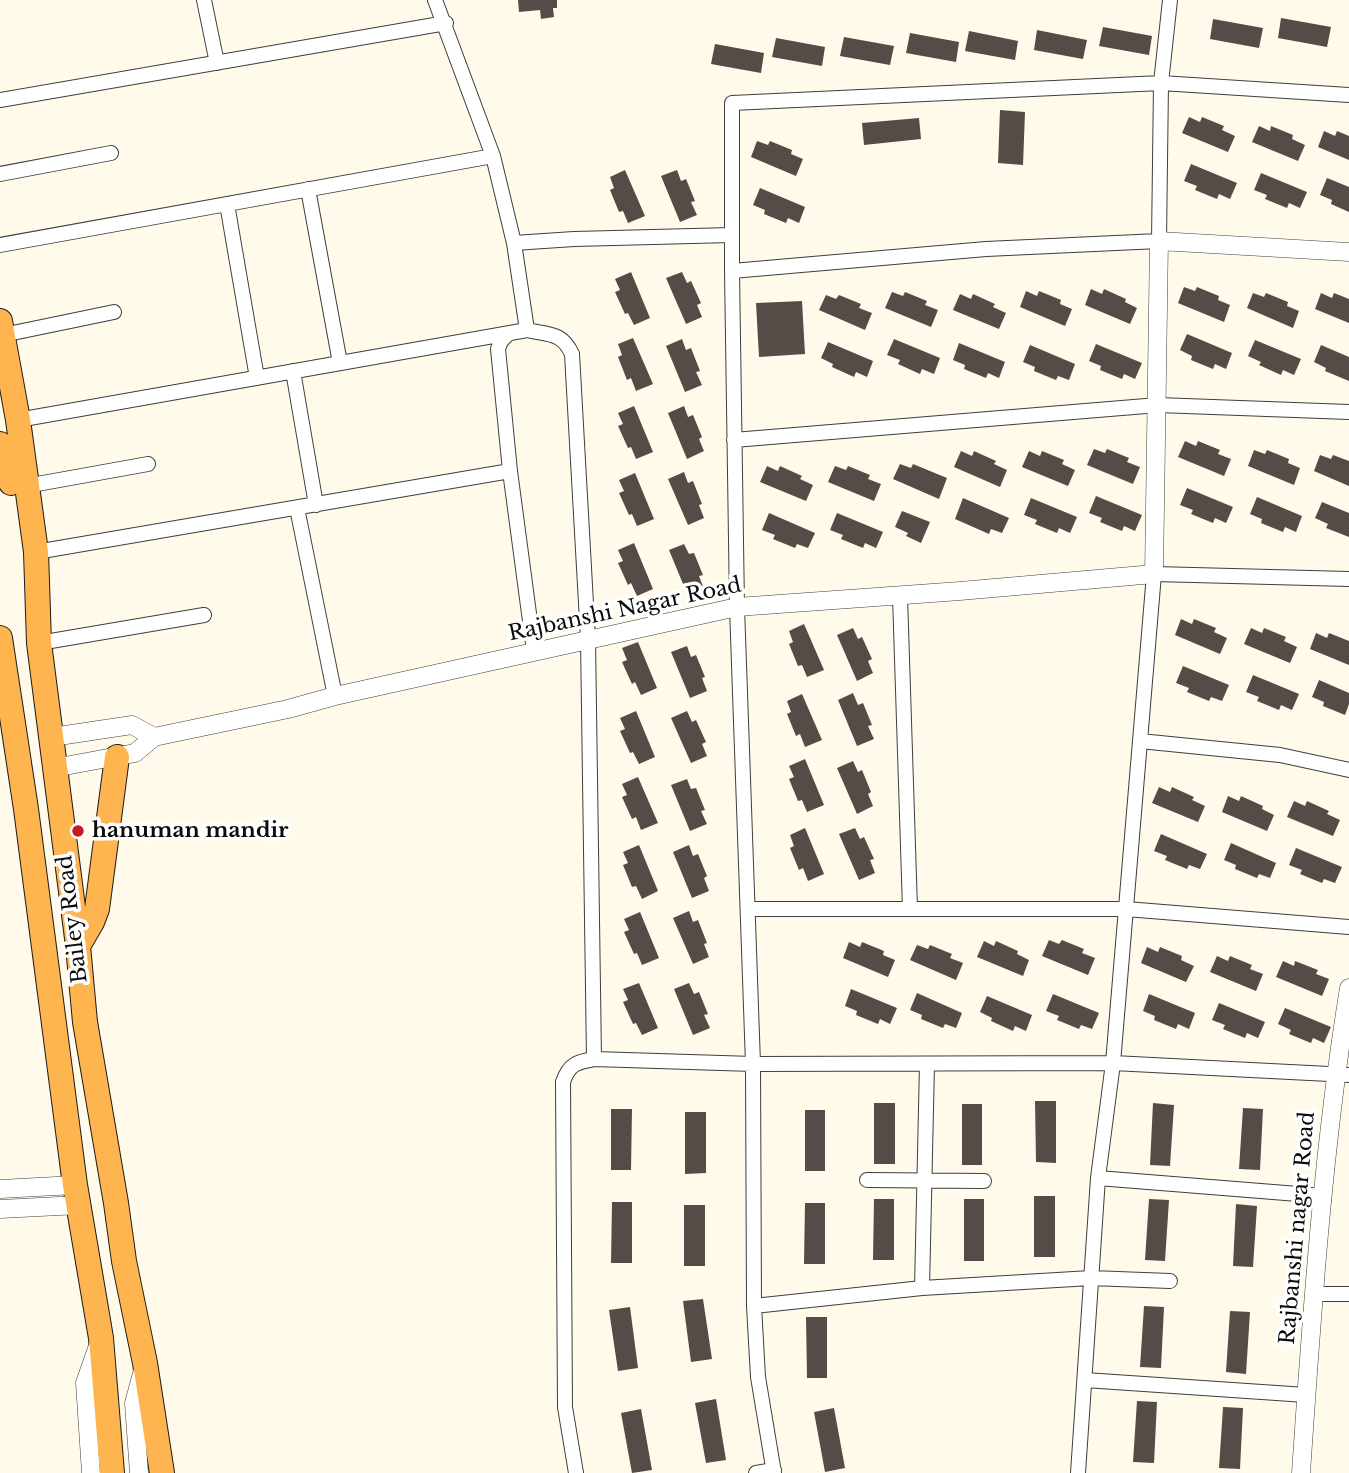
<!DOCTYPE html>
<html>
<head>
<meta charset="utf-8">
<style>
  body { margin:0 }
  canvas { display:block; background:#fffae9 }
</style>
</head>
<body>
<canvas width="1349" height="1473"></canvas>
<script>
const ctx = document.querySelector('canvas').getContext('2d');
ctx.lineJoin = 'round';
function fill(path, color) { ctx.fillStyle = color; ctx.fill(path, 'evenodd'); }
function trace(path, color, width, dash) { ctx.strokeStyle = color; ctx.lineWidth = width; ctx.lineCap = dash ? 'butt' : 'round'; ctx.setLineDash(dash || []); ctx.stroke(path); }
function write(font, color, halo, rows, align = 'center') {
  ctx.font = font + ' "Libre Baskerville",serif'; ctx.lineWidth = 7; ctx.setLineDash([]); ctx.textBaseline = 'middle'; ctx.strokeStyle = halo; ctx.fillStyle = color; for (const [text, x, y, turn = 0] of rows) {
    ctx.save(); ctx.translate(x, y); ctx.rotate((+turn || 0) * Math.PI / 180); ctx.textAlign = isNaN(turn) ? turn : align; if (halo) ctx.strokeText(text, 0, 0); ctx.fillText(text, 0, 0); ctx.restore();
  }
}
const building = new Path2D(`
  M518 0H557V8H553L554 17 541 19 540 10 519 12Z
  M1281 18 1331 27 1327 47 1278 38Z
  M1213 19 1263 28 1259 48 1210 39Z
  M1103 27 1152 36 1149 55 1099 46Z
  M1037 30 1087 40 1083 59 1034 50Z
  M969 31 1018 41 1015 60 965 51Z
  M910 33 959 42 956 62 906 53Z
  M844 37 894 46 890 65 840 56Z
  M776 38 825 47 822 66 772 57Z
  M715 44 764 53 761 73 711 64Z
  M1000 110 1025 112 1023 165 998 163Z
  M1189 117 1200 122 1202 117 1224 126 1222 130 1235 136 1228 152 1182 133Z
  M919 118 921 139 864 145 862 123Z
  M1259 126 1270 131 1271 126 1293 135 1292 139 1305 145 1298 161 1252 142Z
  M1324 131 1335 136 1337 131 1349 136V160L1318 147Z
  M757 141 768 145 770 141 792 150 791 154 803 159 796 176 751 157Z
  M1191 164 1237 183 1230 199 1219 194 1217 199 1195 190 1197 186 1184 181Z
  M625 170 645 216 628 223 623 211 619 212 610 190 614 188 610 177Z
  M677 170 681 181 686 179 695 201 691 202 697 215 680 222 661 176Z
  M1261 173 1307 192 1300 208 1289 203 1287 208 1265 199 1267 195 1254 190Z
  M1327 178 1349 187V212L1331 204 1332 200 1320 195Z
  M760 188 805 207 799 223 788 218 786 223 764 214 765 210 753 205Z
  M631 272 650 318 634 325 628 313 625 314 615 292 620 290 615 279Z
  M682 272 687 283 691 281 701 303 697 305 702 317 686 324 666 278Z
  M1184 287 1195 291 1197 287 1219 296 1218 300 1230 305 1224 322 1178 303Z
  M1091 289 1102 294 1104 289 1126 299 1125 302 1137 308 1130 324 1085 305Z
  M1026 291 1037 296 1039 291 1061 300 1060 304 1072 309 1065 326 1020 307Z
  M892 292 903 296 905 292 927 301 925 305 938 310 931 327 885 308Z
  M1253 293 1264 297 1266 293 1288 302 1287 306 1299 311 1293 328 1247 308Z
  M1321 293 1332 298 1334 293 1349 299V323L1315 309Z
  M960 294 971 299 973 294 995 304 993 307 1006 313 999 329 953 310Z
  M826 295 836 299 839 295 861 304 859 308 872 313 865 330 819 310Z
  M802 301 805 354 759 357 756 303Z
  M1187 334 1232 353 1226 369 1215 364 1213 369 1191 360 1192 356 1180 350Z
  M633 338 653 384 636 391 631 378 627 380 618 357 622 355 618 344Z
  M682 339 686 350 691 348 700 371 696 372 702 385 685 392 666 346Z
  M894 339 940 358 934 374 922 369 920 374 898 364 900 360 887 355Z
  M1255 340 1301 359 1294 375 1283 370 1281 375 1259 365 1261 362 1248 356Z
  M828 342 873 361 867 377 856 372 854 377 832 367 833 364 821 358Z
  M959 343 1005 362 999 378 988 373 986 378 964 369 965 365 953 360Z
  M1096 344 1142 363 1135 379 1124 374 1122 379 1100 370 1101 366 1089 361Z
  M1030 345 1075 364 1069 380 1058 376 1056 380 1034 371 1035 367 1023 362Z
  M1321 345 1349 357V381L1325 371 1326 368 1314 362Z
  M634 406 653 452 636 459 631 447 628 448 618 426 623 424 618 413Z
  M684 406 688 417 693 415 702 437 699 439 704 451 687 459 668 413Z
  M1185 441 1196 446 1198 441 1220 450 1218 454 1231 459 1224 476 1178 457Z
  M1094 449 1105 453 1107 449 1129 458 1127 462 1140 467 1133 484 1087 465Z
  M1254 450 1265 454 1267 450 1289 459 1288 463 1300 468 1294 485 1248 466Z
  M961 451 972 456 974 451 996 461 994 464 1007 470 1000 487 954 467Z
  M1029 451 1040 456 1042 451 1064 460 1062 464 1075 470 1068 486 1022 467Z
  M1320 455 1331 459 1333 455 1349 461V486L1314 471Z
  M900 464 911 468 913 464 947 478 939 499 893 479Z
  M767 466 778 471 780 466 802 476 800 479 813 485 806 501 760 482Z
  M835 466 846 470 848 466 870 475 868 479 881 484 874 501 828 482Z
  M684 472 688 483 693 481 702 504 699 505 704 518 688 525 668 479Z
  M635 473 654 519 637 526 632 514 629 515 619 493 624 491 619 480Z
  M1187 488 1233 507 1226 523 1215 518 1213 523 1191 514 1193 510 1180 505Z
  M1096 496 1142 515 1135 531 1124 526 1122 531 1100 522 1102 518 1089 513Z
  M1257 497 1302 516 1296 532 1285 527 1283 532 1261 523 1262 519 1250 514Z
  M963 498 1009 518 1002 533 991 529 989 534 955 519Z
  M1031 498 1077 517 1070 533 1059 528 1057 533 1035 524 1037 520 1024 515Z
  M1322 502 1349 513V537L1326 528 1328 524 1315 518Z
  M902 511 930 522 921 543 906 536 908 533 895 527Z
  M769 513 815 533 808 548 797 544 795 548 773 539 775 535 762 530Z
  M837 513 883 532 876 548 865 543 863 548 841 539 843 535 830 530Z
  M634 543 653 589 637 596 631 583 628 585 618 563 623 561 618 550Z
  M684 544 689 554 694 553 703 575 699 576 704 589 688 596 669 550Z
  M1181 619 1192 624 1194 619 1216 628 1214 632 1227 638 1220 654 1175 635Z
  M804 624 824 670 807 677 802 665 798 666 789 644 793 642 789 631Z
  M853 628 858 639 862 637 872 659 868 661 873 673 857 681 837 635Z
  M1251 628 1262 633 1264 628 1286 637 1284 641 1297 647 1290 663 1244 644Z
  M1316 633 1327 638 1329 633 1349 641V665L1310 649Z
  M638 642 657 688 641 695 635 682 632 684 622 662 627 660 622 648Z
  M687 646 691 657 696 655 705 677 702 678 707 691 690 698 671 652Z
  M1183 666 1229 685 1222 701 1211 697 1209 701 1187 692 1189 688 1176 683Z
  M1253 675 1299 694 1292 710 1281 705 1279 710 1257 701 1259 697 1246 692Z
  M1319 680 1349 693V704L1345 715 1323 706 1324 702 1312 697Z
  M853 693 858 705 863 703 872 725 868 726 874 739 857 746 838 700Z
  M802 694 822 740 805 747 800 734 796 736 787 714 791 712 787 701Z
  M636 711 655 757 639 764 633 752 630 753 620 731 625 729 620 718Z
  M687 711 692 722 696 720 706 742 702 744 707 756 691 763 671 718Z
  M805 759 824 805 807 812 802 800 798 801 789 779 794 777 789 766Z
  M853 761 858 772 862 770 871 792 868 794 873 806 857 814 837 768Z
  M638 777 658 823 641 830 636 817 632 819 622 797 627 795 622 784Z
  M687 779 691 789 696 788 705 810 701 811 707 824 690 831 671 785Z
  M1159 787 1170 792 1172 787 1194 797 1192 800 1205 806 1198 822 1152 803Z
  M1228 796 1239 801 1241 796 1263 806 1262 809 1274 815 1267 831 1222 812Z
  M1294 801 1305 806 1307 801 1329 811 1327 814 1340 820 1333 836 1287 817Z
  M805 828 824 874 808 881 803 868 799 870 790 848 794 846 790 835Z
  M855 828 860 839 864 837 874 859 870 860 875 873 859 880 839 834Z
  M1161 834 1207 854 1200 869 1189 865 1187 869 1165 860 1167 856 1154 851Z
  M1231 843 1276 863 1270 878 1259 874 1257 878 1235 869 1236 865 1224 860Z
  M639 845 658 891 642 899 636 886 632 887 623 865 628 863 623 852Z
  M689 845 693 856 698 854 707 876 704 878 709 891 692 898 673 852Z
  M1296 848 1342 867 1335 883 1324 879 1322 883 1300 874 1302 870 1289 865Z
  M689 911 693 922 698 920 707 943 704 944 709 957 693 964 673 918Z
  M640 912 659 958 642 965 637 953 634 954 624 932 629 930 624 919Z
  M1049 940 1059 944 1062 940 1084 949 1082 953 1095 958 1088 975 1042 956Z
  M984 941 994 946 996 941 1018 951 1017 954 1029 960 1023 976 977 957Z
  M849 942 860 947 862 942 884 951 883 955 895 960 888 977 843 958Z
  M917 945 928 949 930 945 952 954 950 958 963 963 956 980 910 960Z
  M1147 947 1158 952 1160 947 1182 956 1181 960 1194 966 1186 982 1141 963Z
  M1217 956 1228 961 1230 956 1252 965 1250 969 1263 974 1256 991 1210 972Z
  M1283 961 1294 966 1295 961 1318 970 1316 974 1329 979 1322 996 1276 977Z
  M639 983 658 1028 642 1035 636 1023 633 1024 623 1002 628 1000 623 989Z
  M689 983 694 994 699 992 708 1014 704 1015 710 1028 693 1035 674 989Z
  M851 989 897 1008 890 1024 880 1019 878 1024 856 1015 857 1011 845 1006Z
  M917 993 962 1013 956 1028 945 1024 943 1028 921 1019 922 1015 910 1010Z
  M1053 994 1099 1013 1092 1029 1081 1025 1079 1029 1057 1020 1059 1016 1046 1011Z
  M1149 994 1195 1013 1189 1029 1178 1024 1176 1029 1154 1020 1155 1016 1143 1011Z
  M987 996 1032 1015 1026 1031 1015 1026 1013 1031 991 1021 992 1018 980 1012Z
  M1219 1003 1265 1022 1258 1038 1247 1033 1245 1038 1223 1029 1225 1025 1212 1020Z
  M1285 1008 1331 1027 1324 1043 1313 1038 1311 1043 1289 1034 1291 1030 1278 1024Z
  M1035 1101H1056V1163L1036 1162Z
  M874 1103H895V1164H874Z
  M1153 1103 1174 1105 1170 1166 1150 1165Z
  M962 1104H982V1165H962Z
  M1243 1108 1263 1109 1260 1170 1239 1169Z
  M611 1109H632L631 1170H611Z
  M805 1110H825V1171H805Z
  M685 1112H706V1173L685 1174Z
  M1034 1196H1055V1257H1034Z
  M874 1199H894V1260H873Z
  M964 1199H984V1261H964Z
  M1149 1199 1169 1200 1165 1261 1145 1260Z
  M612 1202H632V1263H611Z
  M805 1203H825V1264H804Z
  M1236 1204 1257 1206 1253 1267 1233 1266Z
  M684 1205H705V1266H684Z
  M703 1299 712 1359 691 1362 683 1301Z
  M1144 1306 1164 1307 1161 1368 1140 1367Z
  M630 1307 638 1368 618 1371 609 1310Z
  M1230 1311 1250 1312 1246 1374 1226 1372Z
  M806 1317H827V1378H807Z
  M716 1399 726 1460 706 1463 695 1403Z
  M1137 1401 1157 1402 1154 1463 1133 1462Z
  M1223 1407 1243 1408 1240 1469 1219 1468Z
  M834 1408 845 1468 825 1472 814 1412Z
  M641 1409 652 1470 632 1473 621 1413Z`);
const minor = new Path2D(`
  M204 0 217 63
  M435 0 493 156 514 243 527 330
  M0 100 446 23
  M0 174 111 153
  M308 189 340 363
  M227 204 257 378
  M514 243 574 239 732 235
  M0 245 493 156
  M732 271V103L1161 83 1349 95
  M508 334 501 341 498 349 510 471 534 651
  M3 335 114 312
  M293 371 316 505
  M18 420 527 330C549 335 562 332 572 354L588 639 594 1059C577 1062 569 1064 563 1082L565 1407 576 1473
  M734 440 1158 405 1349 412
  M26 486 148 464
  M297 508 335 696
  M36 552 510 471
  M900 596 910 909
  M39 643 204 615
  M1140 741 1280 755 1349 770
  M748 909H1126L1349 927
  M594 1059 753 1064 1113 1063 1349 1075
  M1098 1178 1323 1196
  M867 1180 984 1181
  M922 1288 927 1064
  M1313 1294H1349
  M754 1306 922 1288 1091 1278 1170 1281
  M1085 1380 1306 1395
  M756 1473 774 1470
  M774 1473 758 1377 754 1306 753 1064 737 607 732 271 986 249 1159 241 1161 83 1170 0
  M1078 1473 1098 1178 1113 1063 1154 574 1349 579`);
const tertiary = new Path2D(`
  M52 737 132 725 154 737
  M54 768 135 753 154 737 288 709 335 696 737 607 960 591 1154 574 1159 241 1349 252
  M0 1189 75 1185
  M0 1209 79 1205
  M91 1473 85 1383 98 1346
  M139 1473 134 1403 143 1370
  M1301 1473C1312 1311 1323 1148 1349 988`);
const trunk = new Path2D(`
  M0 321 18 420 36 552 39 643 78 946 85 1022 116 1203 124 1261 145 1363 162 1473
  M0 444 7 458 11 483
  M0 638 26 809 75 1185 101 1338 112 1473
  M78 946 92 922 97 909 117 757`);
const markers = [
  [78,831,7,"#c31b26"]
];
const streetNames = [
  ["Rajbanshi Nagar Road",625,610,-12],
  ["Bailey Road",73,919,-97],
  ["Rajbanshi nagar Road",1298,1228,-85]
];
const poiNames = [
  ["hanuman mandir",92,831]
];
fill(building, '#544c47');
trace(minor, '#3e3e3e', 16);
trace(tertiary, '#3e3e3e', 19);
trace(trunk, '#1c1c1c', 26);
trace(minor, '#fff', 14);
trace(tertiary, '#fff', 18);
trace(trunk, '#feb550', 24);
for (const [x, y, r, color] of markers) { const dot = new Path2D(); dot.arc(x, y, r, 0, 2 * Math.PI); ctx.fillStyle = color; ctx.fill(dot); trace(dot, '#fff', 2.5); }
write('21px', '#0b0b0b', '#fff', streetNames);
write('bold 21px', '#0b0b0b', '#fff', poiNames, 'left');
</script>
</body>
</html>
